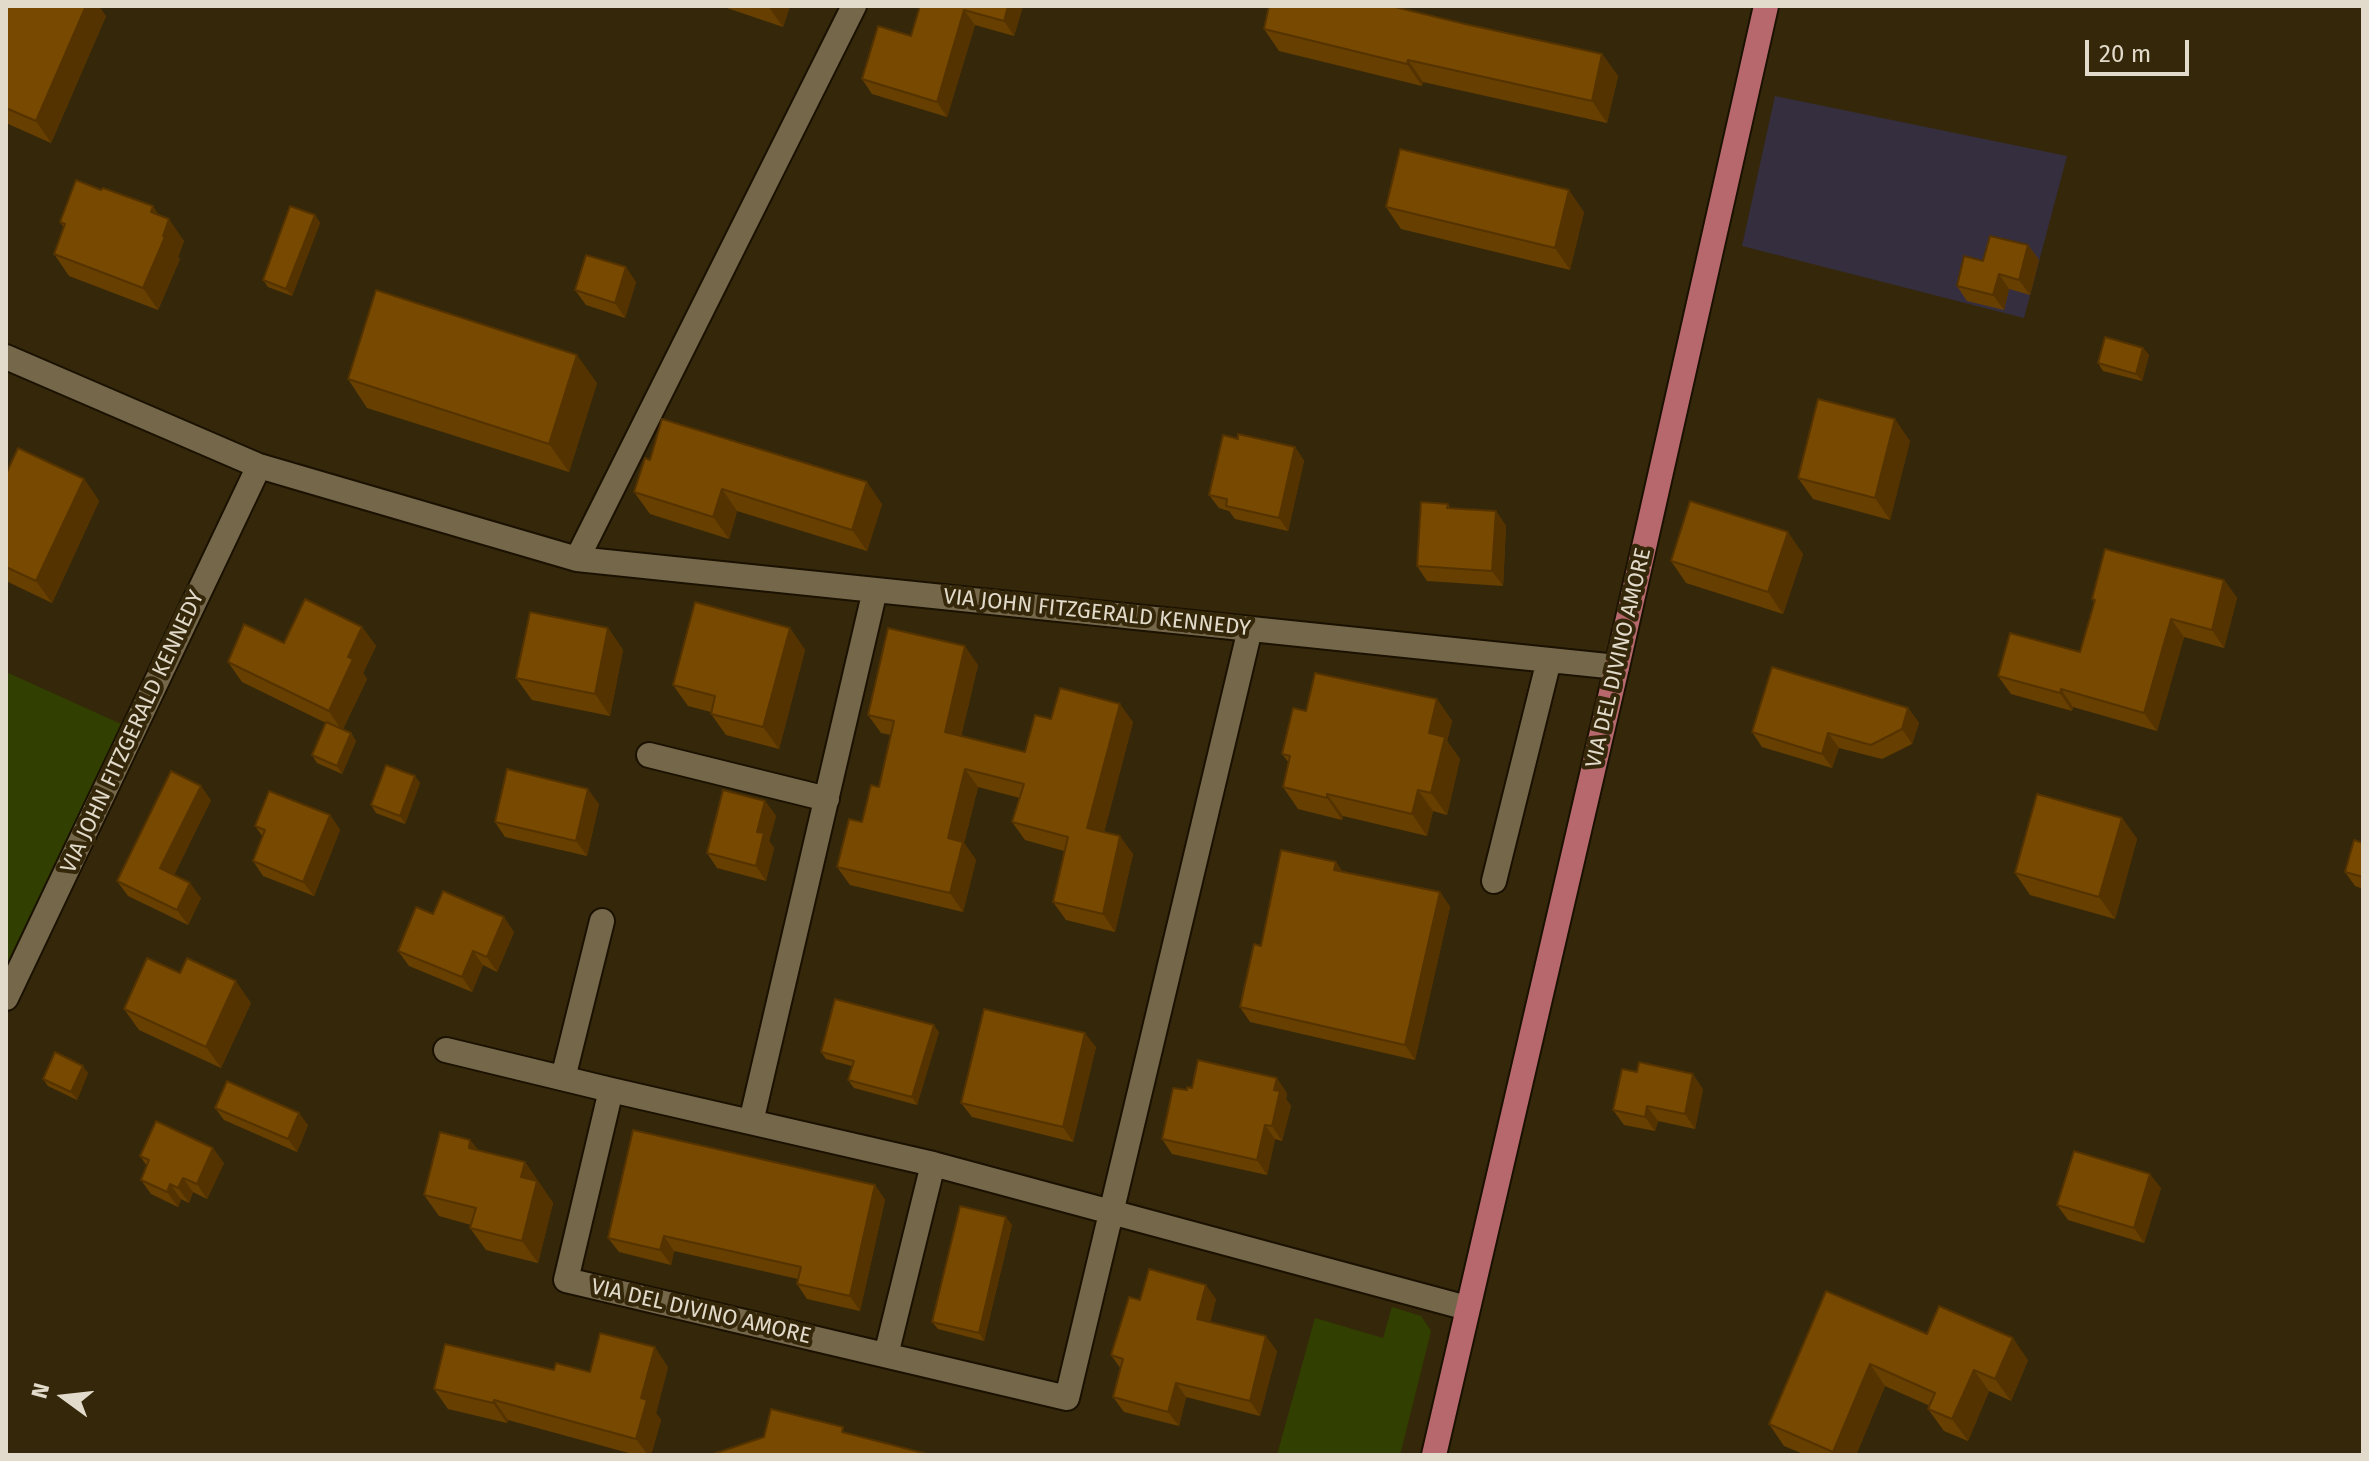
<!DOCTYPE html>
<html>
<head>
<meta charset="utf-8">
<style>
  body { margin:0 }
  #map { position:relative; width:2369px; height:1461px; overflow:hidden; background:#35280a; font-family:"Fira Sans",sans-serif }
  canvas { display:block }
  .frame { position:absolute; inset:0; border:8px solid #e2daca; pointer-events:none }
  .north { position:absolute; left:24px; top:1357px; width:80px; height:80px; -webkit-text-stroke:6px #35280a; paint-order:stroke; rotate:285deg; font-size:22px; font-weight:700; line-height:32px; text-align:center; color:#e2daca }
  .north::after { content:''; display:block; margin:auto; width:28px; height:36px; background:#e2daca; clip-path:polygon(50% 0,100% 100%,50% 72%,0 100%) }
  .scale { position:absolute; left:2085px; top:40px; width:104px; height:36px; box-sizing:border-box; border:4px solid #e2daca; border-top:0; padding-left:10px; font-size:24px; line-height:28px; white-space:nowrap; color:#e2daca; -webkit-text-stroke:6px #35280a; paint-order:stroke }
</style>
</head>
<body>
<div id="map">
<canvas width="2369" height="1461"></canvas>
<div class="frame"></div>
<div class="north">N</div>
<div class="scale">20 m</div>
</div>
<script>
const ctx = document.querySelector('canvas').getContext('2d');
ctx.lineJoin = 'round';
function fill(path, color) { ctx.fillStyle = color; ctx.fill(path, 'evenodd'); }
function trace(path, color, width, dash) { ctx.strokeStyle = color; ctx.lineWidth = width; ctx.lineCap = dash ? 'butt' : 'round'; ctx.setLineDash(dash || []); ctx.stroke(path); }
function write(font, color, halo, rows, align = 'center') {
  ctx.font = font + ' "Fira Sans",sans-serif'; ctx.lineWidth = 8; ctx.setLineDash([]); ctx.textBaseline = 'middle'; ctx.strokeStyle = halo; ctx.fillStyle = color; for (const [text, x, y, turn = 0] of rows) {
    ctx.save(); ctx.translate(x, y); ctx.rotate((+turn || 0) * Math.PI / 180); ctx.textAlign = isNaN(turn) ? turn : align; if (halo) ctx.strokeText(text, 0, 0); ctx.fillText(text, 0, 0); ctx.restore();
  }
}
const industrial = new Path2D(`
  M1775 96 2067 156 2024 318 1742 246Z`);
const green = new Path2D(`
  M6 672 121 724 6 975Z
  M1392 1307 1421 1316 1431 1331 1400 1455H1277L1315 1318 1383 1338Z`);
const minor = new Path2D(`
  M6 357 259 466 577 559 1617 667
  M577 559 854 6
  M649 755 827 799
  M1494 881 1549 660
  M6 998 259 466
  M446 1050 611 1090 933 1164 1467 1308
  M563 1078 602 921
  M611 1090 566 1280 1067 1398 1250 629
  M751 1122 875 590
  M886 1355 933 1164`);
const major = new Path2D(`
  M1434 1455 1617 667 1766 6`);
const wall = new Path2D(`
  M6 6 106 16 51 143 6 123Z
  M721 6H790L783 27Z
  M920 6H1023L1014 36 975 25 947 117 872 94 862 79 911 36Z
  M1465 24 1602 54 1618 76 1607 123 1423 82 1422 86 1279 51 1264 29Z
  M1386 207 1584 212 1570 270 1401 229Z
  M159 215 184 241 178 257 180 259 158 310 69 276 54 254 64 228 60 222Z
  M315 215 320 223 292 296 268 287 263 280Z
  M2028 245 2039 260 2030 295 2009 289 2004 310 1967 301 1957 286 1983 261Z
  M636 282 625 318 586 305 575 290Z
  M2143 348 2149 355 2142 381 2103 371 2098 363Z
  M348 379 597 383 569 472 367 408Z
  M1238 439 1295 447 1304 461 1288 531 1235 519 1229 511 1219 508 1209 495Z
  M1910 441 1890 520 1813 499 1798 478Z
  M650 460 882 504 867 551 737 511 729 539 650 514 634 492Z
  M6 474 84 479 99 501 52 603 6 581Z
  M1448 504 1450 508 1496 511 1506 526 1503 586 1427 581 1417 566Z
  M1803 554 1783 614 1686 583 1671 561Z
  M2224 580 2237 598 2224 648 2184 637 2157 731 2073 707 2072 711 2011 694 1998 676 2080 652 2094 602 2092 599Z
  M362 627 376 646 363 673 367 679 343 729 351 733 356 741 342 774 317 763 312 755 326 723 242 682 228 662 284 643Z
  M608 628 623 650 610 716 532 700 516 678Z
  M790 628 805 650 779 749 726 735 711 714V712L688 706 673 685Z
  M978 665 961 736 1025 752 1051 719 1133 722 1104 832 1133 854 1115 932 1066 920 1053 902 1064 851 1025 840 1012 822 1020 798 978 787 964 843 976 860 963 912 850 885 837 867 879 787 891 735 881 733 868 715Z
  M1437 699 1452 721 1447 741 1460 759 1447 815 1433 811 1427 836 1343 816 1342 820 1298 809 1283 787 1289 763 1282 754 1306 711Z
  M1908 708 1919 723 1912 744 1882 759 1839 748 1832 768 1762 747 1752 732Z
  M415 776 420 783 405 824 376 813 371 805Z
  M211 800 174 875 201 898 188 925 128 896 117 881Z
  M765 801 776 816 769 841 774 848 766 881 717 868 707 853Z
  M599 804 587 856 505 837 495 822Z
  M330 815 340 830 314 896 263 876 253 861 263 837 255 826Z
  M2122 818 2137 839 2115 919 2030 895 2015 873Z
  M2363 843V889L2355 886 2345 872Z
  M1336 862 1342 871 1440 892 1450 907 1415 1060 1250 1022 1240 1007 1261 946Z
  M433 914 514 932 497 972 483 965 472 992 409 966 398 951Z
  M180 973 251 1003 221 1068 139 1030 124 1009Z
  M939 1032 917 1105 854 1088 848 1080 852 1066 826 1059 821 1052Z
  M1096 1047 1073 1142 972 1117 961 1103Z
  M88 1073 77 1100 48 1086 43 1079Z
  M1703 1089 1695 1129 1658 1121 1655 1131 1624 1125 1613 1110Z
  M1187 1090 1287 1093 1286 1099 1291 1106 1282 1141 1275 1139 1267 1175 1172 1154 1162 1139Z
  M215 1108 308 1125 297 1152 224 1120Z
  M470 1140 478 1150 525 1162 553 1203 538 1263 486 1250 470 1228 471 1225 439 1216 424 1195Z
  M140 1156 224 1163 207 1199 193 1192 189 1203 181 1199 178 1207 151 1194 141 1180 147 1166Z
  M875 1185 885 1200 860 1311 807 1299 797 1284 798 1279 674 1251 671 1265 619 1252 608 1238Z
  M2161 1188 2144 1243 2068 1220 2057 1205Z
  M1012 1225 984 1341 938 1329 932 1322Z
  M1826 1291 1927 1334 2028 1360 2011 1401 1989 1391 1968 1441 1944 1431 1928 1409 1930 1406 1885 1386 1856 1455H1806L1784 1446 1769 1424Z
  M1216 1299 1210 1322 1277 1351 1260 1416 1186 1397 1179 1426 1124 1412 1113 1397 1121 1369 1111 1355 1140 1300Z
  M668 1367 656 1413 661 1420 651 1455H636L508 1420 507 1423 448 1409 434 1389 554 1370 590 1372Z`);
const shadedWall = new Path2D(`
  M86 6H99L106 16 51 143 36 121Z
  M768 6H790L783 27Z
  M1008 6H1023L1014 36 1004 21Z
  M964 10 975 25 947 117 937 102Z
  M1602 54 1618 76 1607 123 1592 101Z
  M1408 60 1423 82 1422 86 1407 64Z
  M1569 190 1584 212 1570 270 1555 248Z
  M153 206 166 226 169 219 184 241 178 257 180 259 158 310 143 288 151 212Z
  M315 215 320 223 292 296 286 289Z
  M2028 245 2039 260 2030 295 2019 280Z
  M626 267 636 282 625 318 615 303Z
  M1999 274 2009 289 2004 310 1993 295Z
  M2143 348 2149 355 2142 381 2136 374Z
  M577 355 597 383 569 472 549 444Z
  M1895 419 1910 441 1890 520 1875 498Z
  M1295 447 1304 461 1288 531 1279 518Z
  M84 479 99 501 52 603 36 581Z
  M867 482 882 504 867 551 852 530Z
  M722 489 737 511 729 539 713 517Z
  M1496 511 1506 526 1503 586 1492 571Z
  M1788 532 1803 554 1783 614 1768 592Z
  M2224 580 2237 598 2224 648 2212 630Z
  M2171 619 2184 637 2157 731 2144 713Z
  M362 627 376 646 363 673 367 679 342 731 329 711 348 657Z
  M608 628 623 650 610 716 595 694Z
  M790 628 805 650 779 749 763 727Z
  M965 646 978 665 958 750 945 732Z
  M2061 689 2073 707 2072 711 2060 693Z
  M1437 699 1452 721 1447 741 1460 759 1447 815 1431 793 1429 733Z
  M1120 704 1133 722 1100 847 1087 828Z
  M1908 708 1919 723 1912 744 1902 729Z
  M351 733 356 741 342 774 337 766Z
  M1828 733 1839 748 1832 768 1822 754Z
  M965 769 978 787 964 843 976 860 963 912 950 893 948 838Z
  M415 776 420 783 405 824 400 816Z
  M201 786 211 800 170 883 160 868Z
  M588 789 599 804 587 856 576 841Z
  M1418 790 1433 811 1427 836 1412 814Z
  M1327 794 1343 816 1342 820 1327 798Z
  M765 801 776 816 769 841 774 848 766 881 756 866 757 832Z
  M330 815 340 830 314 896 303 882Z
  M2122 818 2137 839 2115 919 2099 897Z
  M1120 836 1133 854 1115 932 1103 914Z
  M1336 862 1346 877 1334 870Z
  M190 883 201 898 188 925 177 910Z
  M1440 892 1450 907 1415 1060 1405 1045Z
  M504 917 514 932 497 972 487 957Z
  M473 951 483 965 472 992 462 977Z
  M236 981 251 1003 221 1068 206 1047Z
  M934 1025 939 1032 917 1105 912 1097Z
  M1085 1033 1096 1047 1073 1142 1063 1127Z
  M83 1066 88 1073 77 1100 71 1092Z
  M1693 1074 1703 1089 1695 1129 1685 1114Z
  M1277 1078 1287 1093 1286 1099 1291 1106 1282 1141 1272 1126 1274 1090Z
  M1647 1106 1658 1121 1655 1131 1645 1117Z
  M299 1113 308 1125 297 1152 288 1139Z
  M1265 1125 1275 1139 1267 1175 1257 1160Z
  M470 1140 486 1162 469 1148Z
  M213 1148 224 1163 207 1199 197 1184Z
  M525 1162 553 1203 538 1263 522 1241 521 1177Z
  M2150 1174 2161 1188 2144 1243 2134 1228Z
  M183 1178 193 1192 189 1203 178 1188Z
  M170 1184 181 1199 178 1207 167 1192Z
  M875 1185 885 1200 860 1311 850 1296Z
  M1006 1217 1012 1225 984 1341 979 1333Z
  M664 1236 674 1251 671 1265 660 1250Z
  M1206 1285 1216 1299 1207 1334 1197 1319Z
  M1266 1336 1277 1351 1260 1416 1250 1401Z
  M2013 1338 2028 1360 2011 1401 1995 1379Z
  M655 1347 668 1367 656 1413 661 1420 651 1455H648L636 1439 641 1398Z
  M1870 1364 1885 1386 1856 1455H1836L1833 1452Z
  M1974 1370 1989 1391 1968 1441 1952 1419Z
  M1176 1383 1186 1397 1179 1426 1168 1412Z
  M494 1400 508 1420 507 1423 493 1403Z`);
const building = new Path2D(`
  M6 6H86L36 121 6 108Z
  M920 6H1008L1004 21 964 10 937 102 862 79 878 26 911 36Z
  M1269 6H1391L1465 24 1602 54 1592 101 1408 60 1407 64 1264 29Z
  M1400 149 1569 190 1555 248 1386 207Z
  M76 180 101 190 103 188 153 206 151 212 169 219 163 236 165 237 143 288 54 254 65 224 60 222Z
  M290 206 315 215 286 289 263 280Z
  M1990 236 2028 245 2019 280 1999 274 1993 295 1957 286 1964 256 1983 261Z
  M586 255 626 267 615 303 575 290Z
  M376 290 577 355 549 444 348 379Z
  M2105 337 2143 348 2136 374 2098 363Z
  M1818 399 1895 419 1875 498 1798 478Z
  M662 419 867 482 852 530 722 489 713 517 634 492 645 458 650 460Z
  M1238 434 1295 447 1279 518 1226 506 1227 499 1209 495 1223 435 1238 439Z
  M18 448 84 479 36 581 6 567V474Z
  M1690 501 1788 532 1768 592 1671 561Z
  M1421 502 1448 504 1447 508 1496 511 1492 571 1417 566Z
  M2105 549 2224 580 2212 630 2171 619 2144 713 2061 689 2060 693 1998 676 2010 633 2080 652 2095 600 2092 599Z
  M305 599 362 627 348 657 353 659 329 711 228 662 244 624 284 643Z
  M695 602 790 628 763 727 711 714 715 696 673 685Z
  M530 612 608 628 595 694 516 678Z
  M888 628 965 646 945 732 1025 752 1035 715 1051 719 1060 688 1120 704 1087 828 1120 836 1103 914 1053 902 1068 837 1012 822 1024 784 965 769 948 838 963 842 950 893 837 867 849 819 862 822 871 785 879 787 894 721 868 715Z
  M1772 667 1908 708 1902 729 1871 745 1828 733 1822 754 1752 732Z
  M1315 673 1437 699 1429 733 1445 737 1431 793 1418 790 1412 814 1327 794V798L1283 787 1290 756 1282 754 1293 708 1306 711Z
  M326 722 351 733 337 766 312 755Z
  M386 765 415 776 400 816 371 805Z
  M507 769 588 789 576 841 495 822Z
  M171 771 201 786 160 868 190 883 177 910 117 881Z
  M723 790 765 801 757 832 764 833 756 866 707 853Z
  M269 791 330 815 303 882 253 861 265 830 255 826Z
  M2037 794 2122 818 2099 897 2015 873Z
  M2354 840 2363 843V877L2345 872Z
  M1281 850 1336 862 1334 870 1440 892 1405 1045 1240 1007 1254 944 1261 946Z
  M443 891 504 917 487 957 473 951 462 977 398 951 416 907 433 914Z
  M147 958 180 973 187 958 236 981 206 1047 124 1009Z
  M835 999 934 1025 912 1097 848 1080 854 1061 821 1052Z
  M984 1009 1085 1033 1063 1127 961 1103Z
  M55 1052 83 1066 71 1092 43 1079Z
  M1198 1060 1277 1078 1274 1090 1280 1091 1272 1126 1265 1125 1257 1160 1162 1139 1173 1088 1187 1090V1087L1192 1088Z
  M1639 1062 1693 1074 1685 1114 1647 1106 1645 1117 1613 1110 1622 1069 1637 1072Z
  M227 1081 299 1113 288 1139 215 1108Z
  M156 1121 213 1148 197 1184 183 1178 178 1188 170 1184 167 1192 141 1180 149 1160 140 1156Z
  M633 1130 875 1185 850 1296 797 1284 801 1267 664 1236 660 1250 608 1238Z
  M440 1132 470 1140 469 1148 525 1162 521 1177 537 1181 522 1241 470 1228 476 1208 424 1195Z
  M2074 1151 2150 1174 2134 1228 2057 1205Z
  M960 1206 1006 1217 979 1333 932 1322Z
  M1149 1269 1206 1285 1197 1319 1266 1336 1250 1401 1176 1383 1168 1412 1113 1397 1123 1359 1111 1355 1129 1297 1140 1300Z
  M1826 1291 1927 1334 1939 1306 2013 1338 1995 1379 1974 1370 1952 1419 1928 1409 1935 1393 1870 1364 1833 1452 1769 1424Z
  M600 1333 655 1347 641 1398 647 1400 636 1439 494 1400 493 1403 434 1389 445 1344 554 1370 556 1363 590 1372Z
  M771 1409 843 1427 842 1432 931 1455H710L764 1437Z`);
const streetNames = [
  ["VIA JOHN FITZGERALD KENNEDY",1097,613,6],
  ["VIA DEL DIVINO AMORE",1619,658,-77],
  ["VIA JOHN FITZGERALD KENNEDY",133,732,-65],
  ["VIA DEL DIVINO AMORE",701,1312,13]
];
fill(industrial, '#342e3f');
fill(green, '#313f00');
trace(minor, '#1a1100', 28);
trace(major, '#1a1100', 28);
trace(minor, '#756749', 24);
trace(major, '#b6686d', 24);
fill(wall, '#673f01');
fill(shadedWall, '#543301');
fill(building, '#784901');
trace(building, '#543301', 2);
write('22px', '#e2daca', '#35280a', streetNames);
</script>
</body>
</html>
